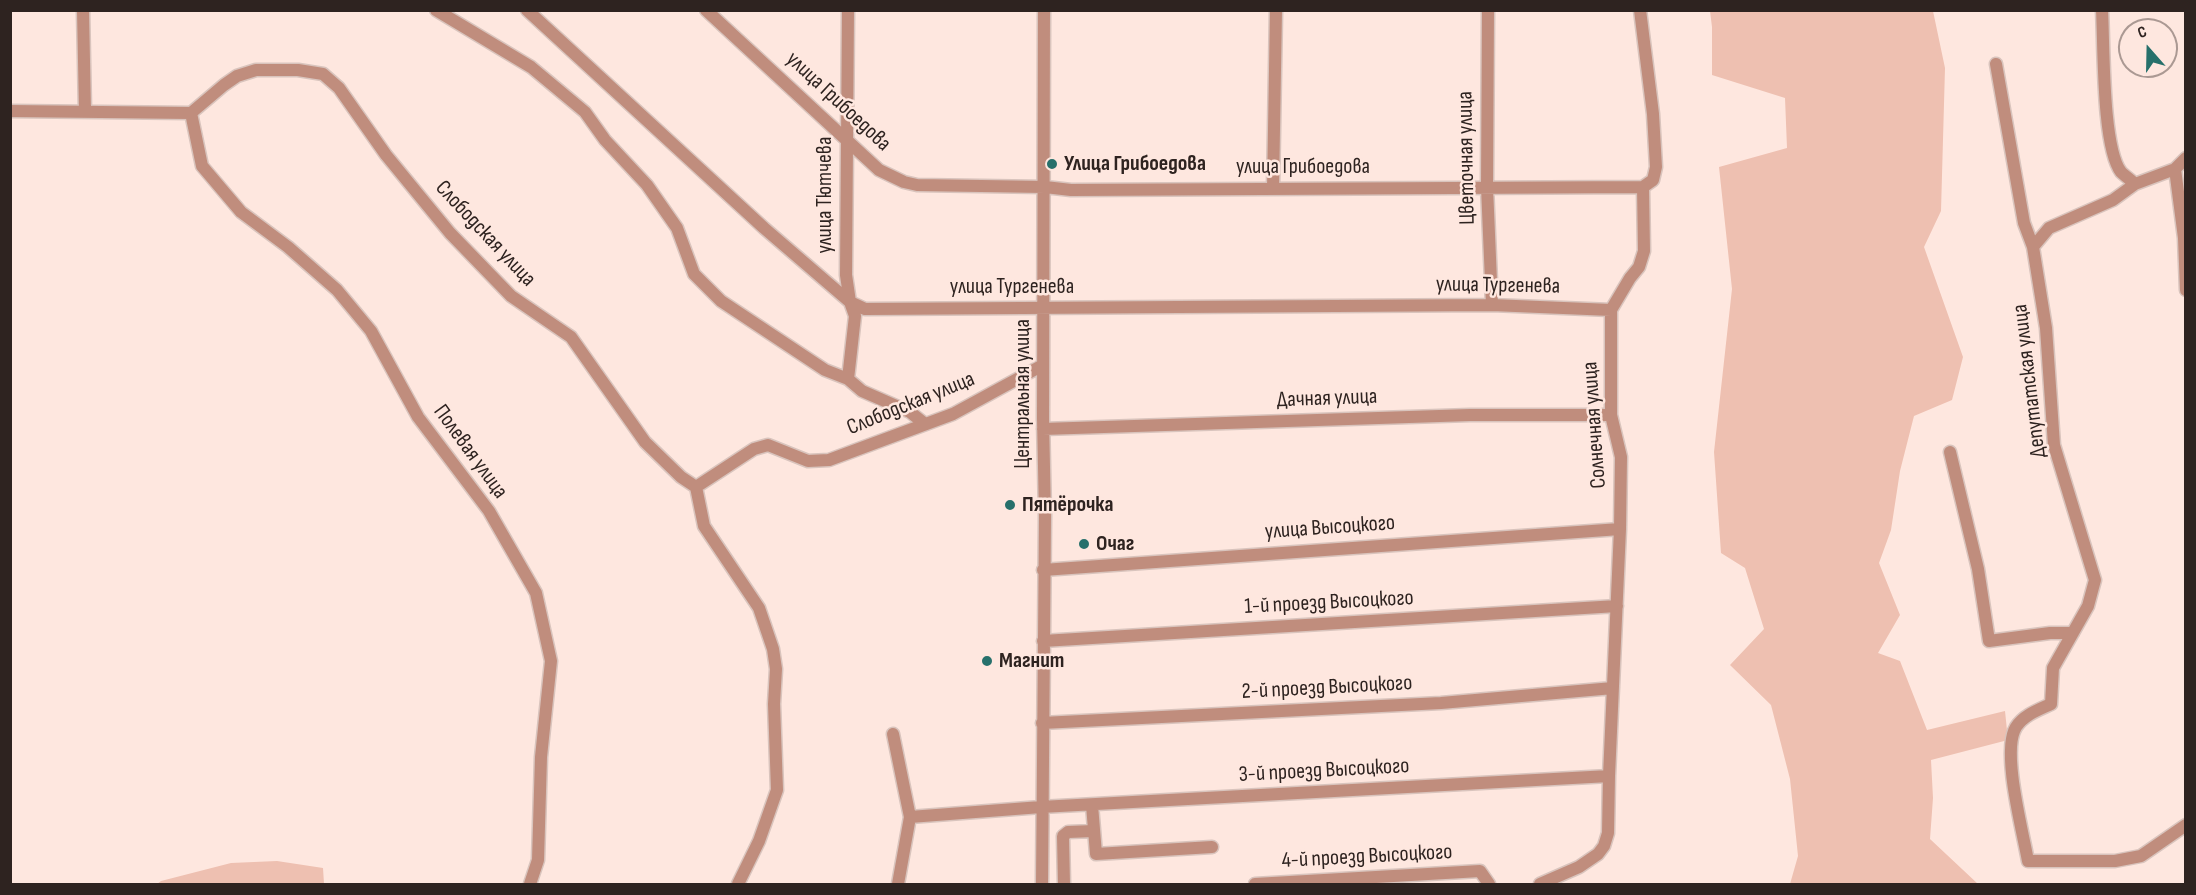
<!DOCTYPE html>
<html>
<head>
<meta charset="utf-8">
<style>
  body { margin:0 }
  #map { position:relative; width:2196px; height:895px; overflow:hidden; background:#fee7df; font-family:"Sofia Sans Condensed",sans-serif }
  canvas { display:block }
  .frame { position:absolute; inset:0; border:12px solid #2e2320; pointer-events:none }
  .north { position:absolute; left:2118px; top:18px; width:60px; height:60px; box-sizing:border-box; background:#fee7df; border:2px solid #ab9993; border-radius:50%; rotate:340deg; font-size:16px; font-weight:700; line-height:24px; text-align:center; color:#2e2320 }
  .north::after { content:''; display:block; margin:auto; width:21px; height:27px; background:#27706b; clip-path:polygon(50% 0,100% 100%,50% 72%,0 100%) }
</style>
</head>
<body>
<div id="map">
<canvas width="2196" height="895"></canvas>
<div class="frame"></div>
<div class="north">С</div>
</div>
<script>
const ctx = document.querySelector('canvas').getContext('2d');
ctx.lineJoin = 'round';
function fill(path, color) { ctx.fillStyle = color; ctx.fill(path, 'evenodd'); }
function trace(path, color, width, dash) { ctx.strokeStyle = color; ctx.lineWidth = width; ctx.lineCap = dash ? 'butt' : 'round'; ctx.setLineDash(dash || []); ctx.stroke(path); }
function write(font, color, halo, rows, align = 'center') {
  ctx.font = font + ' "Sofia Sans Condensed",sans-serif'; ctx.lineWidth = 5; ctx.setLineDash([]); ctx.textBaseline = 'middle'; ctx.strokeStyle = halo; ctx.fillStyle = color; for (const [text, x, y, turn = 0] of rows) {
    ctx.save(); ctx.translate(x, y); ctx.rotate((+turn || 0) * Math.PI / 180); ctx.textAlign = isNaN(turn) ? turn : align; if (halo) ctx.strokeText(text, 0, 0); ctx.fillText(text, 0, 0); ctx.restore();
  }
}
const green = new Path2D(`
  M1710 11H1933L1945 68 1941 211 1924 247 1963 357 1952 400 1914 416 1900 471 1891 530 1879 563 1900 615 1878 653 1900 661 1927 730 2005 711 2008 740 1931 760 1933 798 1930 839 1978 884H1790L1798 856 1790 779 1771 705 1730 665 1764 629 1745 568 1721 553 1714 452 1732 289 1719 167 1787 148 1785 98 1712 75V27Z
  M277 861 323 868 324 884H157L161 881 231 863Z`);
const minor = new Path2D(`
  M83 10 85 112
  M436 10 531 67 585 112 605 140 647 185 677 228 694 274 721 301 825 370 848 379 862 391 910 412 925 424
  M527 10 764 228 850 302 865 309 1492 305 1611 310
  M706 10 879 170 904 182 917 185 1045 187 1071 190 1643 187
  M848 10 846 275 850 302 855 316 848 379
  M1488 10 1487 187 1492 305
  M2102 10C2104 45 2102 147 2121 172 2125 176 2131 180 2135 184
  M1996 64 2024 223 2033 247
  M10 111 191 113
  M191 113 224 85 237 76 256 70H298L323 74 339 88 386 155 450 233 511 296 571 337 645 442 681 477 696 487 754 449 768 445 808 461 829 460 953 414 1043 365
  M191 113 202 166 241 212 288 247 337 290 371 331 418 417 489 511 536 593 551 661 541 757 538 860 530 884
  M2186 158 2175 169 2135 184 2113 200 2049 228 2033 247 2046 328 2054 445 2095 580 2088 606 2053 668 2051 704C2038 710 2024 715 2016 727 2001 751 2023 832 2028 861H2115L2141 856 2186 825
  M2175 169 2184 238 2186 290
  M1273 189 1276 10
  M1043 429 1470 415H1611
  M1950 452 1978 569 1989 641 2050 633H2073
  M696 487 704 526 759 608 773 649 776 669 774 704 777 790 759 841 738 884
  M1043 570 1620 529
  M1043 641 1617 606
  M1042 723 1441 703 1613 688
  M893 734 910 817 898 884
  M1092 805 1096 854 1212 847
  M910 817 1041 807 1609 776
  M1042 884 1045 516 1043 418 1044 10
  M1064 884 1063 836 1068 832 1094 831
  M1255 884 1480 871 1489 884
  M1540 884 1579 867 1598 854 1604 846 1608 833 1609 776 1620 529 1621 457 1611 415V310L1630 278 1639 267 1644 251 1643 187 1653 180 1656 167 1653 114 1640 10`);
const markers = [
  [1052,164,6,"#27706b"],
  [1010,505,6,"#27706b"],
  [1084,544,6,"#27706b"],
  [987,661,6,"#27706b"]
];
const streetNames = [
  ["улица Грибоедова",838,102,43],
  ["Цветочная улица",1467,158,-91],
  ["улица Грибоедова",1303,167],
  ["улица Тютчева",825,195,-90],
  ["Слободская улица",485,234,47],
  ["улица Тургенева",1498,286,1],
  ["улица Тургенева",1012,287],
  ["Депутатская улица",2030,381,-97],
  ["Центральная улица",1023,394,-90],
  ["Дачная улица",1327,399,-2],
  ["Слободская улица",911,404,-22],
  ["Солнечная улица",1595,425,-94],
  ["Полевая улица",470,452,54],
  ["улица Высоцкого",1330,528,-4],
  ["1-й проезд Высоцкого",1329,603,-3],
  ["2-й проезд Высоцкого",1327,688,-3],
  ["3-й проезд Высоцкого",1324,771,-3],
  ["4-й проезд Высоцкого",1367,857,-3]
];
const poiNames = [
  ["Улица Грибоедова",1064,164],
  ["Пятёрочка",1022,505],
  ["Очаг",1096,544],
  ["Магнит",999,661]
];
fill(green, '#eec0b1');
trace(minor, '#d9c4bd', 15);
trace(minor, '#c08d7d', 12);
for (const [x, y, r, color] of markers) { const dot = new Path2D(); dot.arc(x, y, r, 0, 2 * Math.PI); ctx.fillStyle = color; ctx.fill(dot); trace(dot, '#fee7df', 2); }
write('22px', '#2e2320', '#fee7df', streetNames);
write('bold 22px', '#2e2320', '#fee7df', poiNames, 'left');
</script>
</body>
</html>
